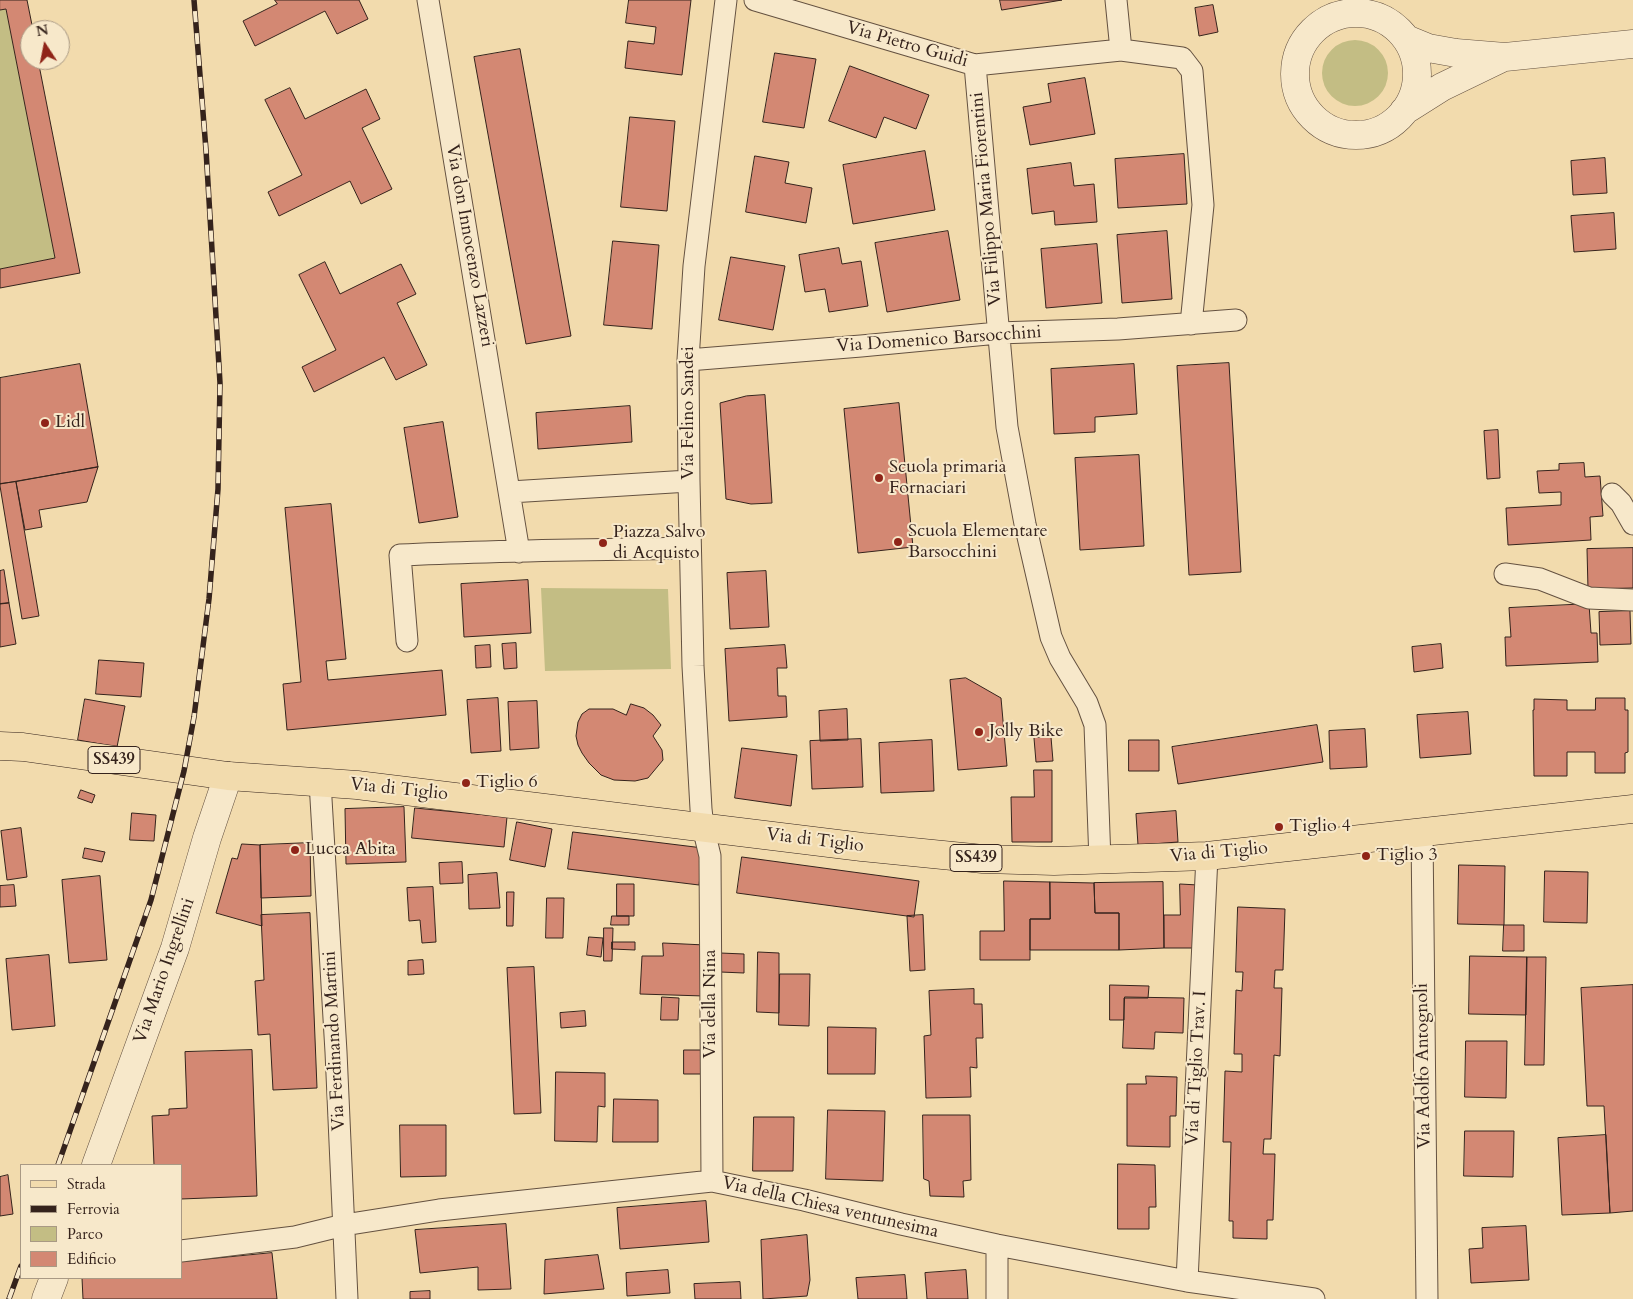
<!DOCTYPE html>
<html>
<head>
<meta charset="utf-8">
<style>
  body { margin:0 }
  #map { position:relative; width:1633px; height:1299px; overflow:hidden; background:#f2dbad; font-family:Cardo,serif }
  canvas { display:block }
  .legend { position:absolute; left:20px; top:1164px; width:162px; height:115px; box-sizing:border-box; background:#f7e8ca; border:1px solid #a99984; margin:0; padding:6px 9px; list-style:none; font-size:15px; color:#35231c }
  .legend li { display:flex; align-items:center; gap:10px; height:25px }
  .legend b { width:25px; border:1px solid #a99984 }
  .north { position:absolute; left:20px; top:20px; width:50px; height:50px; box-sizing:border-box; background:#f7e8ca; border:1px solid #a99984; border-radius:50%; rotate:349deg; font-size:14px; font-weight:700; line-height:20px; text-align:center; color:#35231c }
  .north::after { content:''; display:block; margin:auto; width:18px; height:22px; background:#8f2418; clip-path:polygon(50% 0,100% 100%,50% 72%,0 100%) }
</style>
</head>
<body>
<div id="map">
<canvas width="1633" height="1299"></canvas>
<ul class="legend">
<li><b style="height:6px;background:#f2dbad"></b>Strada</li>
<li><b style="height:6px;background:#35231c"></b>Ferrovia</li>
<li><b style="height:14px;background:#c3bd84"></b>Parco</li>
<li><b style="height:14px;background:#d38873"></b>Edificio</li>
</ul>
<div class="north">N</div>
</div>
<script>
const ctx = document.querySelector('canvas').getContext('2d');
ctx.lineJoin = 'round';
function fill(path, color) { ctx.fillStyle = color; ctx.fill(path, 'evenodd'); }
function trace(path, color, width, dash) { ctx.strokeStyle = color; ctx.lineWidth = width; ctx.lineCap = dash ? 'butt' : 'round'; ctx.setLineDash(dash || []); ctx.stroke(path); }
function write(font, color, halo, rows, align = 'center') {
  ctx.font = font + ' Cardo,serif'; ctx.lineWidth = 4; ctx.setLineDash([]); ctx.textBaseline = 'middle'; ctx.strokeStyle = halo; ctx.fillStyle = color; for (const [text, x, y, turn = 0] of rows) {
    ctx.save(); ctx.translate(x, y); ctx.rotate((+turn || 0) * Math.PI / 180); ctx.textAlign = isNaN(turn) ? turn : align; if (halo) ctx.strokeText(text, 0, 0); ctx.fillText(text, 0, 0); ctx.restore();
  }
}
const green = new Path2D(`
  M6 9 55 258 0 269V10Z
  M1322 73a33 33 0 1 1 66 0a33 33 0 1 1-66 0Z
  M541 588 668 589 671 669 545 671Z`);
const building = new Path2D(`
  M0 0H27L33 30H30V60H38L80 273 0 288V269L55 258 6 9 0 10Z
  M275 0H359L368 19 337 34 325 11 255 46 243 21 277 4Z
  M629 0H691L682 75 625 68 628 41 654 44 656 27 626 23Z
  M1000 0H1062L1002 10Z
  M1213 5 1218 32 1199 36 1195 8Z
  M520 49 571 336 526 344 474 57Z
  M775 53 816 59 804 128 763 122Z
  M850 66 929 95 916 129 884 117 876 138 829 121Z
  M1085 78 1095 134 1030 145 1023 107 1051 102 1048 84Z
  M290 88 305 119 366 89 380 119 362 128 392 189 361 204 350 181 279 216 268 192 302 175 265 100Z
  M630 117 675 121 667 211 621 207Z
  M925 151 935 210 853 224 843 165Z
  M1184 154 1187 204 1118 208 1115 159Z
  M755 156 789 162 785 183 812 188 806 223 746 212Z
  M1605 158 1607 193 1573 195 1571 161Z
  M1071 163 1074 186 1094 184 1097 222 1055 225 1054 211 1032 214 1027 169Z
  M1614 213 1616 249 1574 252 1571 216Z
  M948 231 960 300 887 312 875 243Z
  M1167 231 1172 299 1122 303 1117 235Z
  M613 241 659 245 652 329 604 325Z
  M1097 244 1102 303 1046 308 1041 249Z
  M839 248 842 264 861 261 868 306 829 312 825 289 805 292 799 255Z
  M731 257 785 266 773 330 719 320Z
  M325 262 340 294 401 264 416 294 397 303 427 365 396 380 384 357 314 392 302 367 336 350 299 275Z
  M1229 363 1241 572 1189 575 1177 366Z
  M80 364 98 467 0 484V378Z
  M1134 364 1137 414 1095 417V432L1054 434 1051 369Z
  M765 395 772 503 751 504 726 499 720 403 746 396Z
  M899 403 913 547 858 553 844 409Z
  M630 406 632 442 538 449 536 413Z
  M443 422 458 517 419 523 404 428Z
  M1498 430 1500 478 1487 479 1484 431Z
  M1139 455 1144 546 1080 550 1075 458Z
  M1584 463 1585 477 1600 476 1603 516 1590 517 1591 540 1508 545 1506 508 1561 505V492L1539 493 1537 471 1559 470V464Z
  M98 467 87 502 39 510 42 527 25 530 16 482Z
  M16 482 39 616 22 619 0 486V484Z
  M331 504 346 659 326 661 328 680 442 670 446 715 287 730 283 684 301 682 285 508Z
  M1633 548V588L1588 589 1587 549Z
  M4 570 9 603 0 604V571Z
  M766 571 769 627 730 629 727 573Z
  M528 580 531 633 464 637 461 584Z
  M9 603 16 644 0 647V604Z
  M1589 604 1591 633H1597L1598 662 1506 666 1505 637H1511L1509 608Z
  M1630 611 1631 644 1600 645 1599 612Z
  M516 643 517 668 504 669 502 644Z
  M1441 644 1443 668 1414 672 1412 647Z
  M490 645 491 667 476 668 475 646Z
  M785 645 787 668H777L778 696H786L787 717 729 721 725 649Z
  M99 660 144 663 141 697 96 694Z
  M966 678 1001 698 1007 766 958 770 950 680Z
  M498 698 501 751 471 753 467 700Z
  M1596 698H1625V710H1628V752L1625 753V773H1595V752H1567V776H1534L1533 710H1534V699L1567 700V710H1595Z
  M85 699 125 706 117 747 78 740Z
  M537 701 539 748 510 750 508 702Z
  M631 704 644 708 653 715 661 725 653 736 662 750 663 760 648 778 635 781 614 780 601 775 589 763 582 753 578 745 576 736 578 722 582 714 589 709H613L626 715Z
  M847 709 848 740 820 741 819 711Z
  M1468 712 1471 754 1420 758 1417 715Z
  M1317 725 1323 762 1178 784 1172 747Z
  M1365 729 1367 767 1330 769 1329 731Z
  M1051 737 1053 761 1036 762 1034 738Z
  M861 739 863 787 812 789 810 741Z
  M932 740 934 791 881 793 879 743Z
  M1129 740H1159V771H1129Z
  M742 748 797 755 791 806 735 798Z
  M1034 770H1052V842H1012L1011 797H1034Z
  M81 790 95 795 92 803 78 798Z
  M404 807 406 862 346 864 345 809Z
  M415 808 507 817 504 847 412 838Z
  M1176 811 1178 842 1138 845 1136 814Z
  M132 813 156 815 154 841 130 840Z
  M517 822 552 829 545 867 510 860Z
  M21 828 27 877 7 880 1 831Z
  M573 832 703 848 699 885 568 869Z
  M310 843 311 896 261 898 260 845Z
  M242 844 260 845 262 926 216 913 232 858 237 859Z
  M85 848 105 852 102 862 83 858Z
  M742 857 919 881 914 917 737 893Z
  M462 862 463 883 440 884 439 863Z
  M1459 865 1505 866 1504 925 1458 924Z
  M1545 871 1588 872 1587 923 1544 922Z
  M497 873 500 908 469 909 468 875Z
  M100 876 107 960 69 963 62 880Z
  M1004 881 1050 882V919H1030V960H980V931H1004Z
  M1050 882 1094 883 1095 913H1119V950H1030V919H1050Z
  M1163 882 1164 948 1119 950V913H1095L1094 883Z
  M617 884H634V916H617Z
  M1180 884 1198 885V948H1164V915H1180Z
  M14 885 16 906 0 907V886Z
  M433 887 436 942 422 943 420 920 409 921 407 888Z
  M507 892H514L513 926H507Z
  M547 898H564L563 938H546Z
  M1238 907 1285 909 1283 970H1275L1274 988H1282L1280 1056 1274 1055 1271 1139H1264L1263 1154H1275L1273 1220H1267V1239L1233 1238V1221H1229L1231 1142H1223L1225 1071 1242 1072V1054H1234L1236 990 1242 991 1243 972H1236Z
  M310 913 317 1088 273 1090 270 1034 258 1035 255 981 264 980 261 915Z
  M923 915 925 970 910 971 907 916Z
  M612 916H629V925H611Z
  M1504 925H1524V951H1503Z
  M604 928H613L612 961H604Z
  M589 937 603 938 601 957 587 955Z
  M612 942H635V950L612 949Z
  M663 943 705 945 704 996 640 994 642 956H663Z
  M758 952 779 953V1013L757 1012Z
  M720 953 744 954V973L720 972Z
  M49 955 55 1026 12 1030 6 959Z
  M1470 956 1527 957 1526 1015 1469 1014Z
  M1527 957H1546L1544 1065H1525Z
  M423 960 424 974 408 975V961Z
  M534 967 541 1113 514 1114 507 968Z
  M780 974H810L809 1026 779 1025Z
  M1110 985 1149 986 1148 998H1124V1020H1110Z
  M1633 985V1211L1610 1213 1604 1106H1587L1581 988Z
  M974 989V1004H982L983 1038H976L977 1068 970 1067 971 1097 926 1098 924 1036 931 1035 929 991Z
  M662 997 679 998 678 1020H661Z
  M1125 997 1184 998 1183 1033 1155 1032 1154 1049 1123 1048Z
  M585 1011 586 1026 561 1028 560 1013Z
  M828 1027 876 1028 875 1074H828Z
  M1466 1041H1507L1506 1098 1465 1097Z
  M252 1050 257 1196 181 1199V1165H154L152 1116 169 1115V1109L187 1108 185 1052Z
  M684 1050H705V1074H684Z
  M556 1072 605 1073V1107L598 1106 597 1142 555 1141Z
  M1146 1076 1177 1077 1176 1116H1170V1147L1127 1146V1084H1146Z
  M614 1099 658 1100V1142H613Z
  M828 1110 885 1111 883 1181 826 1179Z
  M923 1115H970L971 1180 963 1181 964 1197 930 1196 929 1181 924 1179Z
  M754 1117H794L793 1171H753Z
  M400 1125H446V1176L401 1177Z
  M1465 1131H1514L1513 1177 1464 1176Z
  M1606 1135 1610 1213 1562 1215 1558 1138Z
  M1118 1164 1155 1165 1156 1207H1149V1229H1118Z
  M8 1175 13 1214 0 1216V1177Z
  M706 1201 709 1242 620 1249 617 1208Z
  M506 1224 511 1289 478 1290V1267L420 1273 415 1230Z
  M1526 1226 1529 1280 1471 1283 1469 1249 1483 1248 1482 1228Z
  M807 1235 810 1280 807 1296 763 1299 761 1240Z
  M272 1253 277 1299H83L82 1278H181V1262Z
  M598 1255 604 1289 544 1294 545 1260Z
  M668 1270 670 1293 627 1296 626 1273Z
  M966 1270 968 1299H927L925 1273Z
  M905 1275 907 1299H858L856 1278Z
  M740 1282 741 1299H695L694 1284Z
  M430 1291V1299H410V1292Z`);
const minor = new Path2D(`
  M428 0 519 552
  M755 0 975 65 1121 50 1182 58 1192 71 1203 205 1191 324
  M1116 0 1121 50
  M975 65 1007 427 1025 524 1051 637 1060 658 1087 703 1095 725 1100 861
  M688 360 861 346 998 333 1118 329 1236 320
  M510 492 689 481
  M1612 494 1621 503 1633 524
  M1505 574 1540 579 1589 598 1633 600
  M407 641 400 555C496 550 593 550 690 548
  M320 782 336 1052 347 1299
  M1422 833 1427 1299
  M712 1181 710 856 703 827 701 809 693 666 689 481 688 360 694 266 726 0
  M997 1245V1299
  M181 1251 295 1237 344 1225 439 1210 712 1181 804 1200 901 1224 997 1245 1187 1281 1314 1299
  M1187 1281 1207 856`);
const tertiary = new Path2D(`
  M1295 74a61 61 0 1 1 122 0a61 61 0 1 1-122 0Z
  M1406 39 1428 48 1456 53 1505 57 1633 44
  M1404 111 1442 87 1502 58
  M96 1165 175 948 207 838 228 776
  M46 1299 54 1278`);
const primary = new Path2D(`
  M0 746 23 747 228 776 357 785 862 847 983 859 1054 861 1207 856 1633 809`);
const rail = new Path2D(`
  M58 1165 151 900 184 771 194 717 209 599 218 489 220 383 206 150 194 0
  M9 1299 21 1266`);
const markers = [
  [45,423,5,"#8f2418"],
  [879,478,5,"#8f2418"],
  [898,542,5,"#8f2418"],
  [603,543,5,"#8f2418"],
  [979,732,5,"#8f2418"],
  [466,783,5,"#8f2418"],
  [1279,827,5,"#8f2418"],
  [295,850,5,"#8f2418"],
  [1366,856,5,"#8f2418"]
];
const shields = [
  [114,760,52],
  [976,858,52]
];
const shieldNames = [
  ["SS439",114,760],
  ["SS439",976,858]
];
const streetNames = [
  ["Via Pietro Guidi",907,45,16],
  ["Via Filippo Maria Fiorentini",987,199,-95],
  ["Via don Innocenzo Lazzeri",469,246,80],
  ["Via Domenico Barsocchini",939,340,-4],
  ["Via Felino Sandei",689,413,-90],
  ["Via di Tiglio",399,790,6],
  ["Via di Tiglio",815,841,7],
  ["Via di Tiglio",1219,853,-5],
  ["Via Mario Ingrellini",165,971,-71],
  ["Via della Nina",711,1004,-90],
  ["Via Ferdinando Martini",335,1041,-93],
  ["Via Adolfo Antognoli",1424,1066,-91],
  ["Via di Tiglio Trav. I",1197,1068,-87],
  ["Via della Chiesa ventunesima",830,1208,13]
];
const poiNames = [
  ["Lidl",55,423],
  ["Scuola primaria",889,468],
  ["Fornaciari",889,489],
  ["Scuola Elementare",908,532],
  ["Barsocchini",908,553],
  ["Piazza Salvo",613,533],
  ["di Acquisto",613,554],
  ["Jolly Bike",989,732],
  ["Tiglio 6",476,783],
  ["Tiglio 4",1289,827],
  ["Lucca Abita",305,850],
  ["Tiglio 3",1376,856]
];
fill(green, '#c3bd84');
fill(building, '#d38873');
trace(building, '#35231c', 1);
trace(minor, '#645140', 23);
trace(tertiary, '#645140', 29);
trace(primary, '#35231c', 29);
trace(minor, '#f7e8ca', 21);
trace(tertiary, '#f7e8ca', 28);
trace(primary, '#f2dbad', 28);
trace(rail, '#35231c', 5.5);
trace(rail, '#f7e8ca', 4, [11]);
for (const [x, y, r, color] of markers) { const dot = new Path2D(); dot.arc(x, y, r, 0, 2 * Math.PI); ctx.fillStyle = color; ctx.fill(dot); trace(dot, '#f7e8ca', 2); }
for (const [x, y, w] of shields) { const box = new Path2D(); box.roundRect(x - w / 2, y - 13.5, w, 27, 4); ctx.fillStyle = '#f7e8ca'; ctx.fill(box); trace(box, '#35231c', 1); }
write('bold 16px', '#35231c', null, shieldNames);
write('18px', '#35231c', '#f7e8ca', streetNames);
write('18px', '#35231c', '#f7e8ca', poiNames, 'left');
</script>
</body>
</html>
